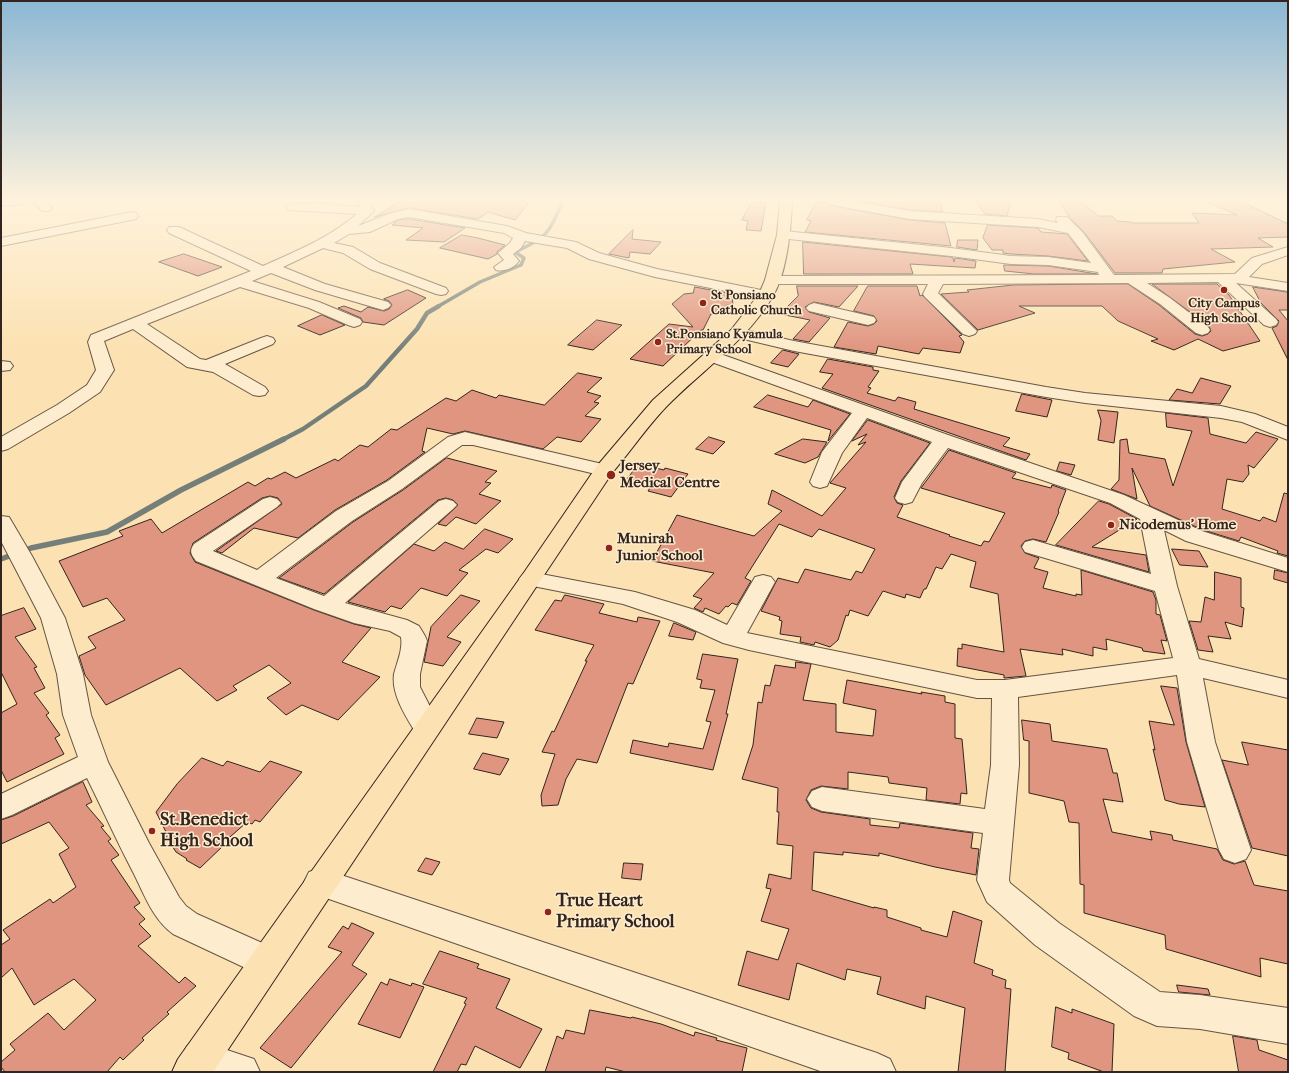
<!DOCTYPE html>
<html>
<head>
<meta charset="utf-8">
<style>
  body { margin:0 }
  #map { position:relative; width:1289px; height:1073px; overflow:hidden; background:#fce2b2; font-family:"IM FELL French Canon",serif }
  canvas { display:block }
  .frame { position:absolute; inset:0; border:2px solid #32241e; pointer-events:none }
</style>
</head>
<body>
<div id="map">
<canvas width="1289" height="1073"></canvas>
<div class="frame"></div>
</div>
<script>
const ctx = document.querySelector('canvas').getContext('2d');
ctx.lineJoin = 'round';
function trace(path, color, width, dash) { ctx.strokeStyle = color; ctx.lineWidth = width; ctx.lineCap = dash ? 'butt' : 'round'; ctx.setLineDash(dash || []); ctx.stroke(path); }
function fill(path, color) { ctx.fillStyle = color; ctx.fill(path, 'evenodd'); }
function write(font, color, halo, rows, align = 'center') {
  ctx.font = font + ' "IM FELL French Canon",serif'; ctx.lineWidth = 3; ctx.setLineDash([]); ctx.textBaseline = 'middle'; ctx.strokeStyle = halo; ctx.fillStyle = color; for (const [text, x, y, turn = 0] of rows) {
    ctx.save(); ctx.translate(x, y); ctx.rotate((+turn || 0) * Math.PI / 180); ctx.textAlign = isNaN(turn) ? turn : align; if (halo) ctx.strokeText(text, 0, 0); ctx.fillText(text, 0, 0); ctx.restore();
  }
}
const streamFar2 = new Path2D(`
  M437 307 480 282 521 265 524 258 515 252C547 237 548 235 562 203L561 201`);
const streamFar1 = new Path2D(`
  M282 440 303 429 366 386 417 329 427 313 439 306`);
const stream = new Path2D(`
  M1 559 31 548 107 532 181 490 284 439`);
const building = new Path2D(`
  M401 201H530L515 220 488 212 478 219 409 208 375 217Z
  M817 201 826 202 829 205 833 206 910 220 945 223 951 246 805 232 811 221 807 220Z
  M858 201H940L943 212 910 210Z
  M976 201H1011L1007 216 985 214Z
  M1059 201H1079L1099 216H1112L1117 221 1131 222 1132 223H1199L1192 213 1237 215 1205 201H1240L1288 224V237L1258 238 1273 247 1211 249 1235 262 1163 269 1162 273H1115L1084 232 1071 219Z
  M752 202 766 203 761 231 746 230 748 221 742 220Z
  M409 219 465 228 444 242 406 240 423 228 392 225 398 220Z
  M988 225 1038 228 1041 232 1067 234 1088 261 1048 256 1011 254 1003 253V250H992L983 238Z
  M633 230 632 239 661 242 650 254 630 252 629 258 609 254Z
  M462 235 478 238 505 245 497 252V254L488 259 440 248Z
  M958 240H978L977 250 957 247Z
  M803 242 951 257 953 258 954 262 955 258 976 261 975 268 910 264 913 274H804Z
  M184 254 222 267 198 276 159 262Z
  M1004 265 1048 266 1097 274H1034L1005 271Z
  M1128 284 1159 305 1195 334 1202 336 1208 334 1211 331 1209 326 1152 284H1217L1229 295 1260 341 1223 351 1198 339 1174 350 1151 341 1158 339 1118 321 1102 306H1019L1035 313 978 330 941 294 969 292 967 290 1013 285Z
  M797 286H858L839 307 814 302 805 307 809 312 830 318 809 342 793 339 810 320 780 314 798 296Z
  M868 286H917L920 296 922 295 962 335 959 336 964 342 960 353 923 348 919 354 878 346 876 354 834 347 848 322 868 326 874 324 877 321 874 316 854 311Z
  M695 287 732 294 733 306 727 305 720 313 715 312 714 314H711L703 330H701L663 366 630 359 669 324 693 327 672 304 684 294 693 293Z
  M1253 287 1287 292 1288 294V310H1279L1288 321V360L1272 328 1277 326 1279 321 1261 303Z
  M408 290 426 298 384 325 363 322 361 318 338 308 344 306 361 312 368 307 384 311 389 309 392 305 389 301 384 299Z
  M322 315 345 325 320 335 298 326Z
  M597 320 622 325 593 350 568 345Z
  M783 350 799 354 788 367 771 363Z
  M828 359 873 367V370L879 371 868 387 871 388 867 393 895 401 898 397 916 402 914 409 1010 438 1003 446 1030 454 1026 460 822 388 833 374 820 372Z
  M578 373 602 378 587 392 601 396 594 402 599 403 585 416 601 419 581 442 557 437 543 449 465 431 453 434 427 428 422 451 425 452 387 480 335 510 298 538 254 528 222 553 216 551 282 504 278 498 270 496 262 498 193 543 190 553 195 562 314 610 354 624 371 628 342 662 380 677 338 720 302 705 286 715 267 698 291 683 269 665 233 686 237 690 217 701 180 668 106 705 85 675 79 656 96 648 88 637 125 620 107 598 83 607 59 561 123 536 119 531 151 519 162 533 248 482 255 486 268 478 271 479 285 472 296 478 335 459 338 461 360 445 368 447 391 429 397 430 446 398 456 401 472 390 496 398 499 395 544 405Z
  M1201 378 1231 386 1220 404 1169 400 1177 389 1192 393Z
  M1022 394 1052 400 1047 417 1016 411Z
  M768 395 808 407 813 400 850 414 828 441 831 430 754 407Z
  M1098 410 1118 412 1114 443 1098 440 1101 421Z
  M1166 413 1208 418 1210 434 1246 443 1256 432 1278 439 1254 468 1248 465 1249 474 1243 482 1227 479 1222 509 1260 521 1263 517 1276 522 1284 493 1288 494V556L1277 553 1278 551 1241 537 1239 541 1203 530 1150 506 1132 468 1137 499 1111 489 1119 480 1120 440 1127 439 1129 453 1165 459 1173 486 1192 431 1167 427Z
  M868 420 930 443 901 481 894 497 897 503 903 505 897 517 950 535 949 536 981 546 984 541 989 542 1005 513 921 488 949 450 1016 473 1012 478 1051 488 1052 485 1066 490 1058 511 1059 512 1046 542 1033 539 1025 541 1021 546 1025 553 1039 558 1034 568 1048 572 1043 588 1076 596V594L1082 595 1081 570 1153 592 1156 600V614L1160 615 1167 641 1161 640 1165 654 1143 651 1142 648 1106 639 1107 650 1093 647V656L1062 649 1063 655 1020 649 1026 676 1004 678V675L957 666 958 648 962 649V644L1004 652 998 594 970 587 976 562 951 554 942 569 936 567 926 589H924L920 598 906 594 905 598 883 591 868 616 850 610 848 616 846 615 838 640 830 647 815 642 814 645 800 642 801 637 780 634 782 621 779 620 780 617 761 611 778 578 798 583 805 569 851 580 856 571 862 573 875 549 819 529 812 537 779 524 745 578 751 581 737 605 732 603 728 607 726 606 719 614 705 608 703 612 694 608 702 599 693 596 714 573 652 561 677 515 754 536 782 511 768 504 772 490 822 516 846 488 830 483 866 442 858 445 867 434 852 441Z
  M709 437 725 442 713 454 696 449Z
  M803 439 827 442 818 457 805 463 775 454Z
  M447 458 497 471 485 482 491 483 479 494 501 501 476 524 456 517 446 526 438 524 458 505 453 500 446 498 438 500 324 594 279 578 353 522 403 490Z
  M1060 462 1075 465 1071 475 1057 471Z
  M639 464 664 470 665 468 688 474 671 497 648 491 650 488 625 482Z
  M1099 501 1109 504 1137 519 1092 547 1146 555 1149 572 1056 545Z
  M485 529 513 539 498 553 486 549 459 570 468 573 447 596 421 588 401 609 391 606 385 612 348 602 414 544 434 551 445 542 463 549Z
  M1172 549 1199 551 1208 567 1180 565Z
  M1275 570 1288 573V583L1274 579Z
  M1215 572 1241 578V607L1244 608 1242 627 1225 622 1231 639 1208 636 1213 652 1198 650 1189 621 1201 622 1205 597 1214 600Z
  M461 595 480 601 447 637 461 642 443 666 424 662 431 627Z
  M565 595 604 604 599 613 637 622 638 617 660 621 633 684 628 683 597 763 577 759 566 779 558 805 542 806 541 795 555 754 542 752 552 731 554 732 587 661H585L594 645 535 630 555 600 561 601Z
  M24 608 36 629 15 637 37 667 34 668 45 688 34 693 49 713 46 715 60 735 55 738 64 754 7 782 1 770V713L17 704 1 672V616Z
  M674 623 696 632 693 640 669 636Z
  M703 654 738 659 726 714H728L713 770 630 753 633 740 668 747 669 743 703 749 711 722 706 721 715 690 700 688 702 680 697 679Z
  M796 662 811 664 803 700 836 704V732L873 736 876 710 843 703 847 680 922 694 921 692 945 696V702L955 704V738L962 739 967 794 961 793 960 804 926 800 927 788 889 783 888 777 848 772V789L821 786 811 790 806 800 811 808 821 812 870 819V825L899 828 900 823 973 833 971 848 979 849 976 875 935 867 879 853V856L843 852V855L814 852 812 890 874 908V907L887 910V917L921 928V930L947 937 953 911 982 921 974 963 993 970 992 975 1006 980 1005 988 1011 989 1005 1072H958L965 1008 926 996 925 1009 877 994 881 977 847 969 845 980 797 963 789 1000 738 985 747 951 778 960 789 929 761 921 771 889 766 888 769 874 791 879 793 846 777 844 779 812H777L778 788 742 779 753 745 758 702 762 703 765 685 770 686 775 665 795 668Z
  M1161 686 1177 688 1186 742 1205 807 1179 804 1165 800 1153 749 1155 750 1149 721 1174 725Z
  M477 718 504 722 497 738 469 734Z
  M1022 720 1050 724 1052 741 1107 749 1113 773H1117L1123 802 1103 799 1112 832 1152 840 1150 831 1172 835 1173 840 1217 849 1223 860 1234 864 1245 861 1254 885 1288 891V964L1260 958 1261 977 1166 949 1165 935 1084 913V885L1080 884 1079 823 1069 822 1064 801 1029 793V741L1024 740Z
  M1242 742 1288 750V856L1252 848 1222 760 1248 765Z
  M483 753 509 759 500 775 474 769Z
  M202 758 223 766 227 761 260 772 270 761 302 772 260 822 255 820 252 824 247 822 222 844 224 845 200 868 186 860 187 859 176 852 164 833 166 832 156 812 177 784Z
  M83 782 92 802 86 805 104 826 101 827 111 839 108 841 119 855 111 860 140 903 134 907 145 919 139 924 151 936 138 946 179 983 185 977 196 986 167 1012 169 1014 142 1038 144 1040 123 1060 120 1057 107 1072H5L1 1067V1062L15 1050 10 1044 48 1013 64 1030 96 1000 74 979 34 1005 12 968 1 978V945L10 939 3 930 50 899 53 903 76 887 59 854 69 848 49 822 1 844V820L13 816Z
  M426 858 440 862 432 875 418 871Z
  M624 863 643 864 641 880 622 878Z
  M352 923 374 933 352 965 367 974 291 1068 260 1048 342 952 328 947 343 926 348 929Z
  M440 951 479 964 477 968 510 979 496 1008 542 1029 520 1068 475 1046 466 1065 461 1064 457 1072H433L466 1004 464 1003 467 998 423 984Z
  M390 979 411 986 412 983 424 987 400 1038 358 1024 381 982 387 985Z
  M1177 985 1208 989 1210 995 1179 992Z
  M1056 1007 1072 1013V1009L1114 1024 1112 1072H1104L1068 1059 1069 1053 1052 1047Z
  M590 1010 631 1018 632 1017 661 1024 694 1036 695 1032 717 1038 716 1040 747 1048 742 1072H626L606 1067 605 1072H545L557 1036 563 1039 566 1030 584 1034Z
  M1233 1036 1257 1040 1259 1050 1288 1060V1072H1239Z`);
const minor = new Path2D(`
  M1 201H24L22 204 1 206Z
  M33 201H46L52 208 50 211H42Z
  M357 201H369L374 211 358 226 389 214 409 209 507 226 526 233 576 242 599 253 657 269 766 291 771 292 773 295 771 298 766 299 655 277 589 259 567 248 525 241 521 248 513 254 519 261C514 268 504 272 496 270L494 267 504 260 498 253 510 243 513 238 504 233 409 217 398 219 370 232 349 234 334 243 353 247 380 263 446 288 448 291 446 294 441 295 436 294 370 269 343 253 323 248 283 267 325 284 388 302 391 305 388 308 383 310 315 290 271 273 252 281 319 302 360 319 362 322 360 325 354 327 348 325 309 308 240 287 147 324 200 359 206 360 261 338 267 336 273 338 275 341 273 344 225 364 265 387 268 391 265 395 259 396 253 395 213 372 187 367 133 329 104 341 114 370 100 392 69 413 8 449 1 451V437L57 405 87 385 96 370 88 342 91 335 251 271 169 233 167 230 169 227H179L263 266C296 251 329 238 357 214L288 210 286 207 288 204 318 203 360 207Z
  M827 201H851L910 211 1038 219 1058 223 1056 220 1057 217H1067L1083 233 1114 275 1235 274 1252 258 1288 247V255L1262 264 1249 277 1288 283V291L1236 283 1276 319 1278 322 1276 325 1270 327 1264 325 1218 282 1147 283 1170 298 1208 327 1210 330 1208 333 1202 335 1196 333 1160 304 1128 283 943 284 938 293 977 331 975 334 969 336 963 334 925 297 923 294 928 284H772L767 283 765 280 767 277 772 276 1099 275 1098 272 1048 265 1011 264 951 256 779 238 777 235 779 232 784 231 951 248 1011 256 1048 257 1091 263 1068 233 1038 227 910 219 833 205 829 204Z
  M132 212 136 213 138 216 136 219 1 246V238Z
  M814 303 874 317 876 320 874 323 868 325 809 311 806 308 809 305Z
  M737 328 794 341 1046 387 1085 393 1221 406 1255 414 1288 427V440L1242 422 1221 418 1085 403 1046 397 794 351 731 336 729 333 731 330Z
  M712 351 951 436 1124 495 1202 531 1288 558V572L1186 541 1164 530 1177 586 1199 659 1288 680V698L1203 678 1215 742 1251 850 1246 859 1235 863 1224 859 1219 850 1187 742 1177 675 1018 697 1019 765 1009 880 1010 883 1059 923 1160 992 1200 995 1288 1008V1044L1200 1029 1157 1026 1134 1016 1035 945 987 902 977 880 983 833 822 811 812 807 807 799 812 791 822 787 985 809 991 765 992 698H977L749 650 723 643 677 622 623 604 523 584 519 579 523 574 531 572 635 592 695 610 727 625 755 577 763 575 771 577 775 582 747 633 977 680H1005L1173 658 1155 591 1025 552 1022 547 1025 542 1033 540 1151 574 1140 519 1110 503 948 448 922 483 912 502 905 504 898 502 895 498 902 482 932 442 867 418 842 453 827 486 820 488 813 486 810 482 822 452 852 413 706 360 704 356 706 352Z
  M1 361 10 362 13 366 10 370 1 371Z
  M465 432 611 466 614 470 611 474 604 476 473 445H462L402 489 352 521 276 578 324 596 439 501 446 499 453 501 457 505 453 509 345 603 407 620 419 626 425 636 427 641 420 674V687L441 728 437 735 427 738 417 735C407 718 391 695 394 674 397 662 403 650 401 637L390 631 354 623 314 609 196 561C191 554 189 551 194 544L263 499 270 497 277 499 281 503 277 507 213 551 257 570 336 511 388 481 448 437Z
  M1 516 9 517 12 522 32 556 65 618 83 674 91 715 108 762 149 843 179 897 186 906 197 914 278 950 283 961 278 972 266 977 254 972 173 934C153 919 145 896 134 874 117 842 103 810 87 778L12 815 1 819V794L78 757 63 715 57 674 41 618 1 541Z
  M320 868 877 1053 890 1059 896 1072H823L309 892 304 882 309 872Z
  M200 1041 254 1059 260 1072H187L181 1059 187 1046Z`);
const major = new Path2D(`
  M780 201H792C791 229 787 272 773 296 747 341 702 370 666 407 646 428 630 452 612 473L213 1072H172L178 1059 523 574 597 466 653 400 731 330 759 294 765 280 777 235Z`);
const markers = [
  [1224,290,4,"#8f2418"],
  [703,303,4,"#8f2418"],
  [658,342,4,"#8f2418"],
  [611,475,5,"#8f2418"],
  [1111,525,4,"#8f2418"],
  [609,548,4,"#8f2418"],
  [152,831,4,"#8f2418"],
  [548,912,4,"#8f2418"]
];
const farPoinames = [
  ["St Ponsiano",711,296],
  ["Catholic Church",711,311],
  ["City Campus",1224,304,"center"],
  ["High School",1224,319,"center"],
  ["St.Ponsiano Kyamula",666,335],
  ["Primary School",666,350]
];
const poiNames = [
  ["Jersey",620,466],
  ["Medical Centre",620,483],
  ["Nicodemus’ Home",1119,525],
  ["Munirah",617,539],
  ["Junior School",617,556]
];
const nearPoinames = [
  ["St.Benedict",160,821],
  ["High School",160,842],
  ["True Heart",556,902],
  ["Primary School",556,923]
];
trace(streamFar2, '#757f79', 3.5);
trace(streamFar1, '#757f79', 4.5);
trace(stream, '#757f79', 5.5);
fill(building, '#e09580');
trace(building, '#32241e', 1);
trace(minor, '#645443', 2);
trace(major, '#32241e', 2);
fill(minor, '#fdeccd');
fill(major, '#fce2b2');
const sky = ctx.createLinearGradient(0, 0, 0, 351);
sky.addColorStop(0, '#8cb7d4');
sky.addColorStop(0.57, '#fef2dc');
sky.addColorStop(1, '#fef2dc00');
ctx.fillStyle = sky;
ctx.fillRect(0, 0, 1289, 351);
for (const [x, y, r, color] of markers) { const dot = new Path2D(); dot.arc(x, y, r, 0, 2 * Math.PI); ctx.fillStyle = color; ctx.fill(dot); trace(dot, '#fdeccd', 1.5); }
write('bold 13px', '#32241e', '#fdeccd', farPoinames, 'left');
write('bold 15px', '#32241e', '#fdeccd', poiNames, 'left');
write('bold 18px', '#32241e', '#fdeccd', nearPoinames, 'left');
</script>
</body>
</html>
